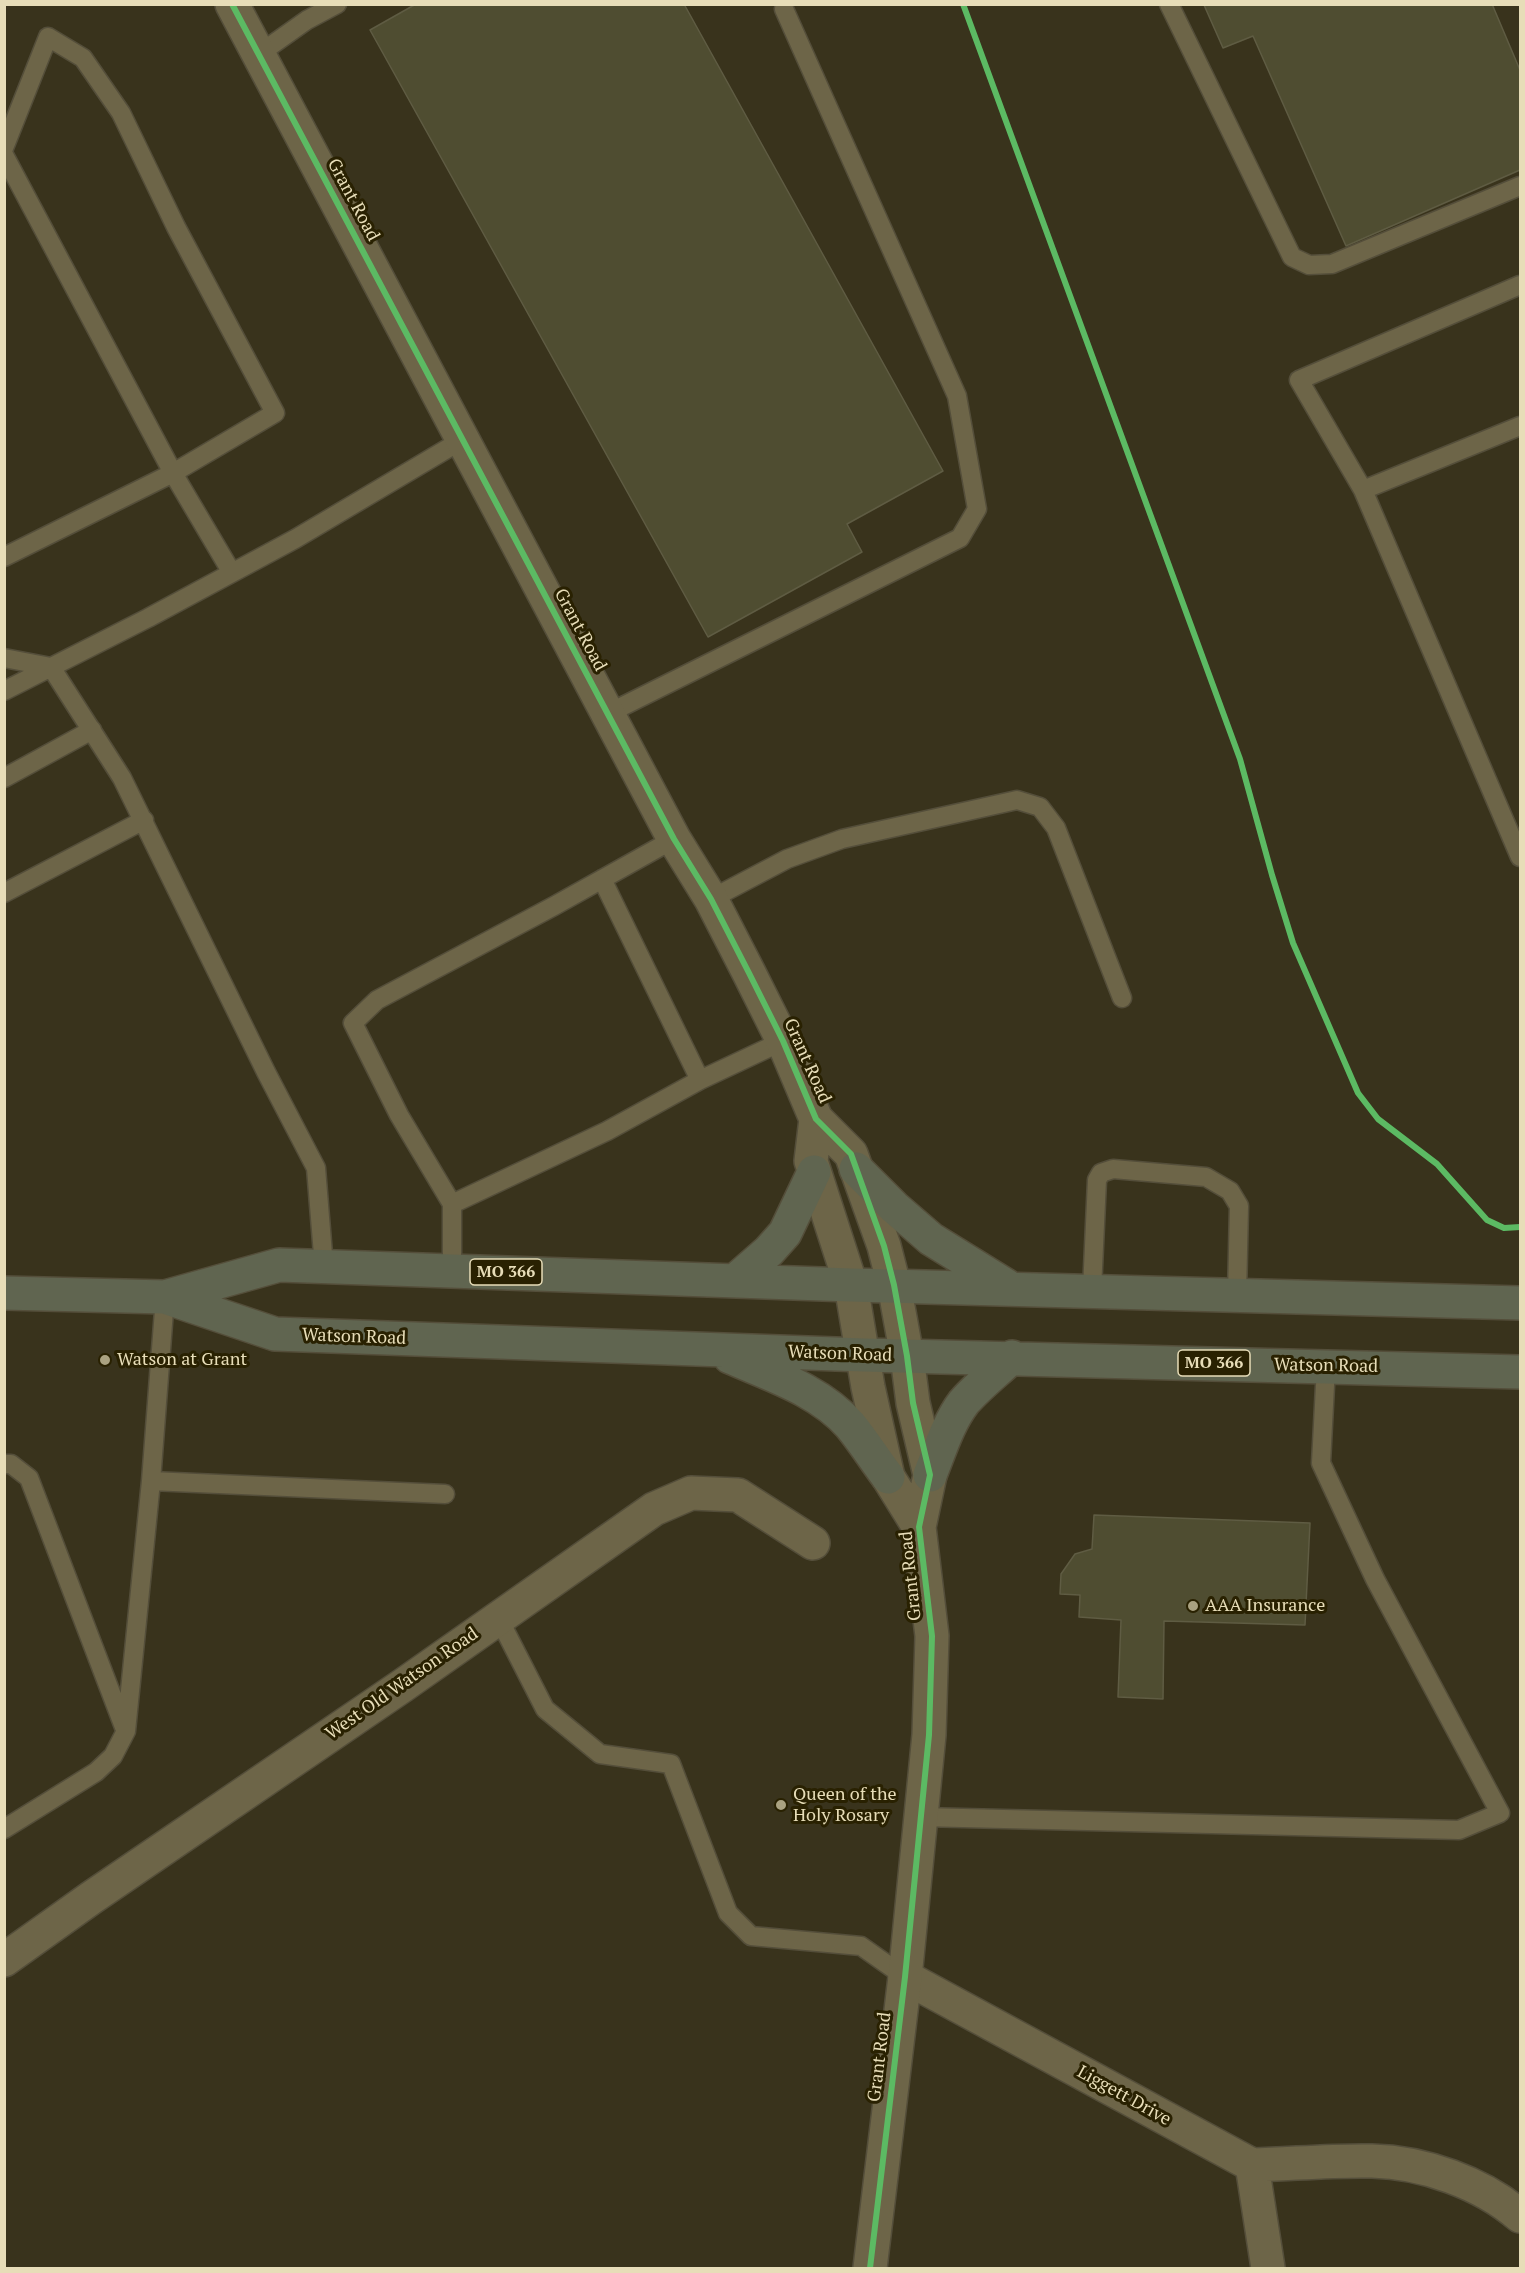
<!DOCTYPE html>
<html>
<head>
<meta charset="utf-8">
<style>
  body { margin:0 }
  #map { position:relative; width:1525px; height:2273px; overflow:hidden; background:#39331c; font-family:"PT Serif",serif }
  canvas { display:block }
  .frame { position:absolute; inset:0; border:6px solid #e7ddb8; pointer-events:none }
</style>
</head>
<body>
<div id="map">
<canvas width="1525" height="2273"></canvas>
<div class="frame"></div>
</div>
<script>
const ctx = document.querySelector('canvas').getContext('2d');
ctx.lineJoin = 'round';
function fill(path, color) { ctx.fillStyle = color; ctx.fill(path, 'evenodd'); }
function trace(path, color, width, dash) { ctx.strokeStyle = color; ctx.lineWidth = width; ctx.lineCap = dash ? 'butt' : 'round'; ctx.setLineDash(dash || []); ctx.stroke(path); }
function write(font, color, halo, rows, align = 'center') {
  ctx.font = font + ' "PT Serif",serif'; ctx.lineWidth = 6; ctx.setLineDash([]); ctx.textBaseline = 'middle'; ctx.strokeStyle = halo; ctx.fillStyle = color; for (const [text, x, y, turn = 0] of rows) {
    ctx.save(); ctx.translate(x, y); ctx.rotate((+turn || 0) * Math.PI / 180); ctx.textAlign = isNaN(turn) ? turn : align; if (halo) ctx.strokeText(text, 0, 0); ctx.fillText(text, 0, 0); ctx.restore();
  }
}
const building = new Path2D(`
  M416 4H684L943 471 847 524 862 552 708 637 370 30Z
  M1492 4 1520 70V170L1346 246 1253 36 1223 48 1204 5Z
  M1094 1515 1310 1523 1305 1625 1164 1621 1163 1699 1118 1697 1121 1620 1079 1617 1080 1595 1060 1594 1061 1574 1075 1554 1092 1549Z`);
const service = new Path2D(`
  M1169 4 1292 257 1309 265 1332 264 1520 186
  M259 54 307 20 337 4
  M4 148 48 37 83 58 121 113 176 227 275 413 173 473 4 155
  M1520 285 1299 380 1363 490 1520 857
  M1363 490 1520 426
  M4 557 173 473 232 573
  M4 658 51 667 122 778 266 1072 316 1168 324 1267
  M4 691 148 618 295 539 462 440
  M607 714 960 538 977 509 957 396 784 9
  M4 778 92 730
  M602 879 700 1080
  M4 893 144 820
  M711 899 787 859 842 839 1017 800 1040 807 1056 828 1122 998
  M452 1204 607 1131 700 1080 783 1041
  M452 1270V1204L399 1115 353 1023 377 1000 554 906 674 839
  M1092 1290 1097 1180 1101 1173 1113 1169 1206 1177 1230 1191 1239 1206 1237 1295
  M4 1464H11L29 1478 124 1727
  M151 1481 445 1494
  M498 1617 545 1709 600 1754 671 1764 728 1913 751 1936 861 1946 905 1977
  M921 1817 1459 1830 1500 1813 1375 1579 1321 1463 1326 1366
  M4 1829 96 1772 113 1756 126 1731 151 1481 165 1297`);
const minor = new Path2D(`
  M4 1960 91 1898 402 1686 654 1509 691 1493 738 1495 813 1543
  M905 1977 1252 2165 1268 2268
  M1252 2165C1292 2164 1332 2160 1372 2161 1423 2162 1482 2183 1520 2216`);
const tertiary = new Path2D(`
  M232 4 674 839 711 899 749 973 783 1041 816 1119 851 1154 884 1246 894 1285 907 1356 913 1403 930 1475 919 1527 932 1636 929 1735 905 1977 870 2268
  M816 1119 811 1161 851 1285 868 1387 888 1477 919 1527`);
const primary = new Path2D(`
  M856 1169 894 1207 931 1239 1007 1286
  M737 1279 769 1251 785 1233 814 1172
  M4 1293 165 1297 279 1265 851 1285 1520 1303
  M165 1297 275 1334 864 1355 1520 1372
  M730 1357C771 1375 819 1390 850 1425 864 1442 875 1460 888 1477
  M930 1475C940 1450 948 1423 964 1402 978 1386 996 1372 1012 1357`);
const cycleway = new Path2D(`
  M232 4 674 839 711 899 749 973 783 1041 816 1119 851 1154 884 1246 894 1285 907 1356 913 1403 930 1475 919 1527 932 1636 929 1735 905 1977 870 2268
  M963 4 1240 759 1272 875 1293 943 1358 1093 1378 1119 1437 1164 1487 1220 1504 1228 1520 1227`);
const markers = [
  [105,1360,6,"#aaa281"],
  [1193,1606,6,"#aaa281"],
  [781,1805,6,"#aaa281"]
];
const shields = [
  [506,1272,72],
  [1214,1363,72]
];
const shieldNames = [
  ["MO 366",506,1272],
  ["MO 366",1214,1363]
];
const streetNames = [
  ["Grant Road",353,200,62],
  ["Grant Road",580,630,62],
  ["Grant Road",807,1061,66],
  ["Watson Road",354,1337,2],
  ["Watson Road",840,1354,2],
  ["Watson Road",1326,1366,1],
  ["Grant Road",911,1576,-96],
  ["West Old Watson Road",402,1684,-35],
  ["Grant Road",880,2057,-83],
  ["Liggett Drive",1124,2096,29]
];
const poiNames = [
  ["Watson at Grant",117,1360],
  ["AAA Insurance",1205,1606],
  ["Queen of the",793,1795],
  ["Holy Rosary",793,1816]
];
fill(building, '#4f4d31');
trace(building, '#5f5c43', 1.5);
trace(service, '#544e3a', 21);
trace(minor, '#544e3a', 36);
trace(tertiary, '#544e3a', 36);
trace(primary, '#544e3a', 36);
trace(service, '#6d6548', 18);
trace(minor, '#6d6548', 33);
trace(tertiary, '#6d6548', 33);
trace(primary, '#606550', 33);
trace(cycleway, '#5cba63', 6);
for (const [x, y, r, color] of markers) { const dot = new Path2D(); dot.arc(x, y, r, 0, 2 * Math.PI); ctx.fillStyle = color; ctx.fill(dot); trace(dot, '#292101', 2); }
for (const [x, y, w] of shields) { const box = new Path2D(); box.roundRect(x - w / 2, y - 13, w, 26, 4.5); ctx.fillStyle = '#292101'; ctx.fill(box); trace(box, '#e7ddb8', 1.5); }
write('bold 16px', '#e7ddb8', null, shieldNames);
write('18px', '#e7ddb8', '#292101', streetNames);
write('18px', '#e7ddb8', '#292101', poiNames, 'left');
</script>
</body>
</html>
